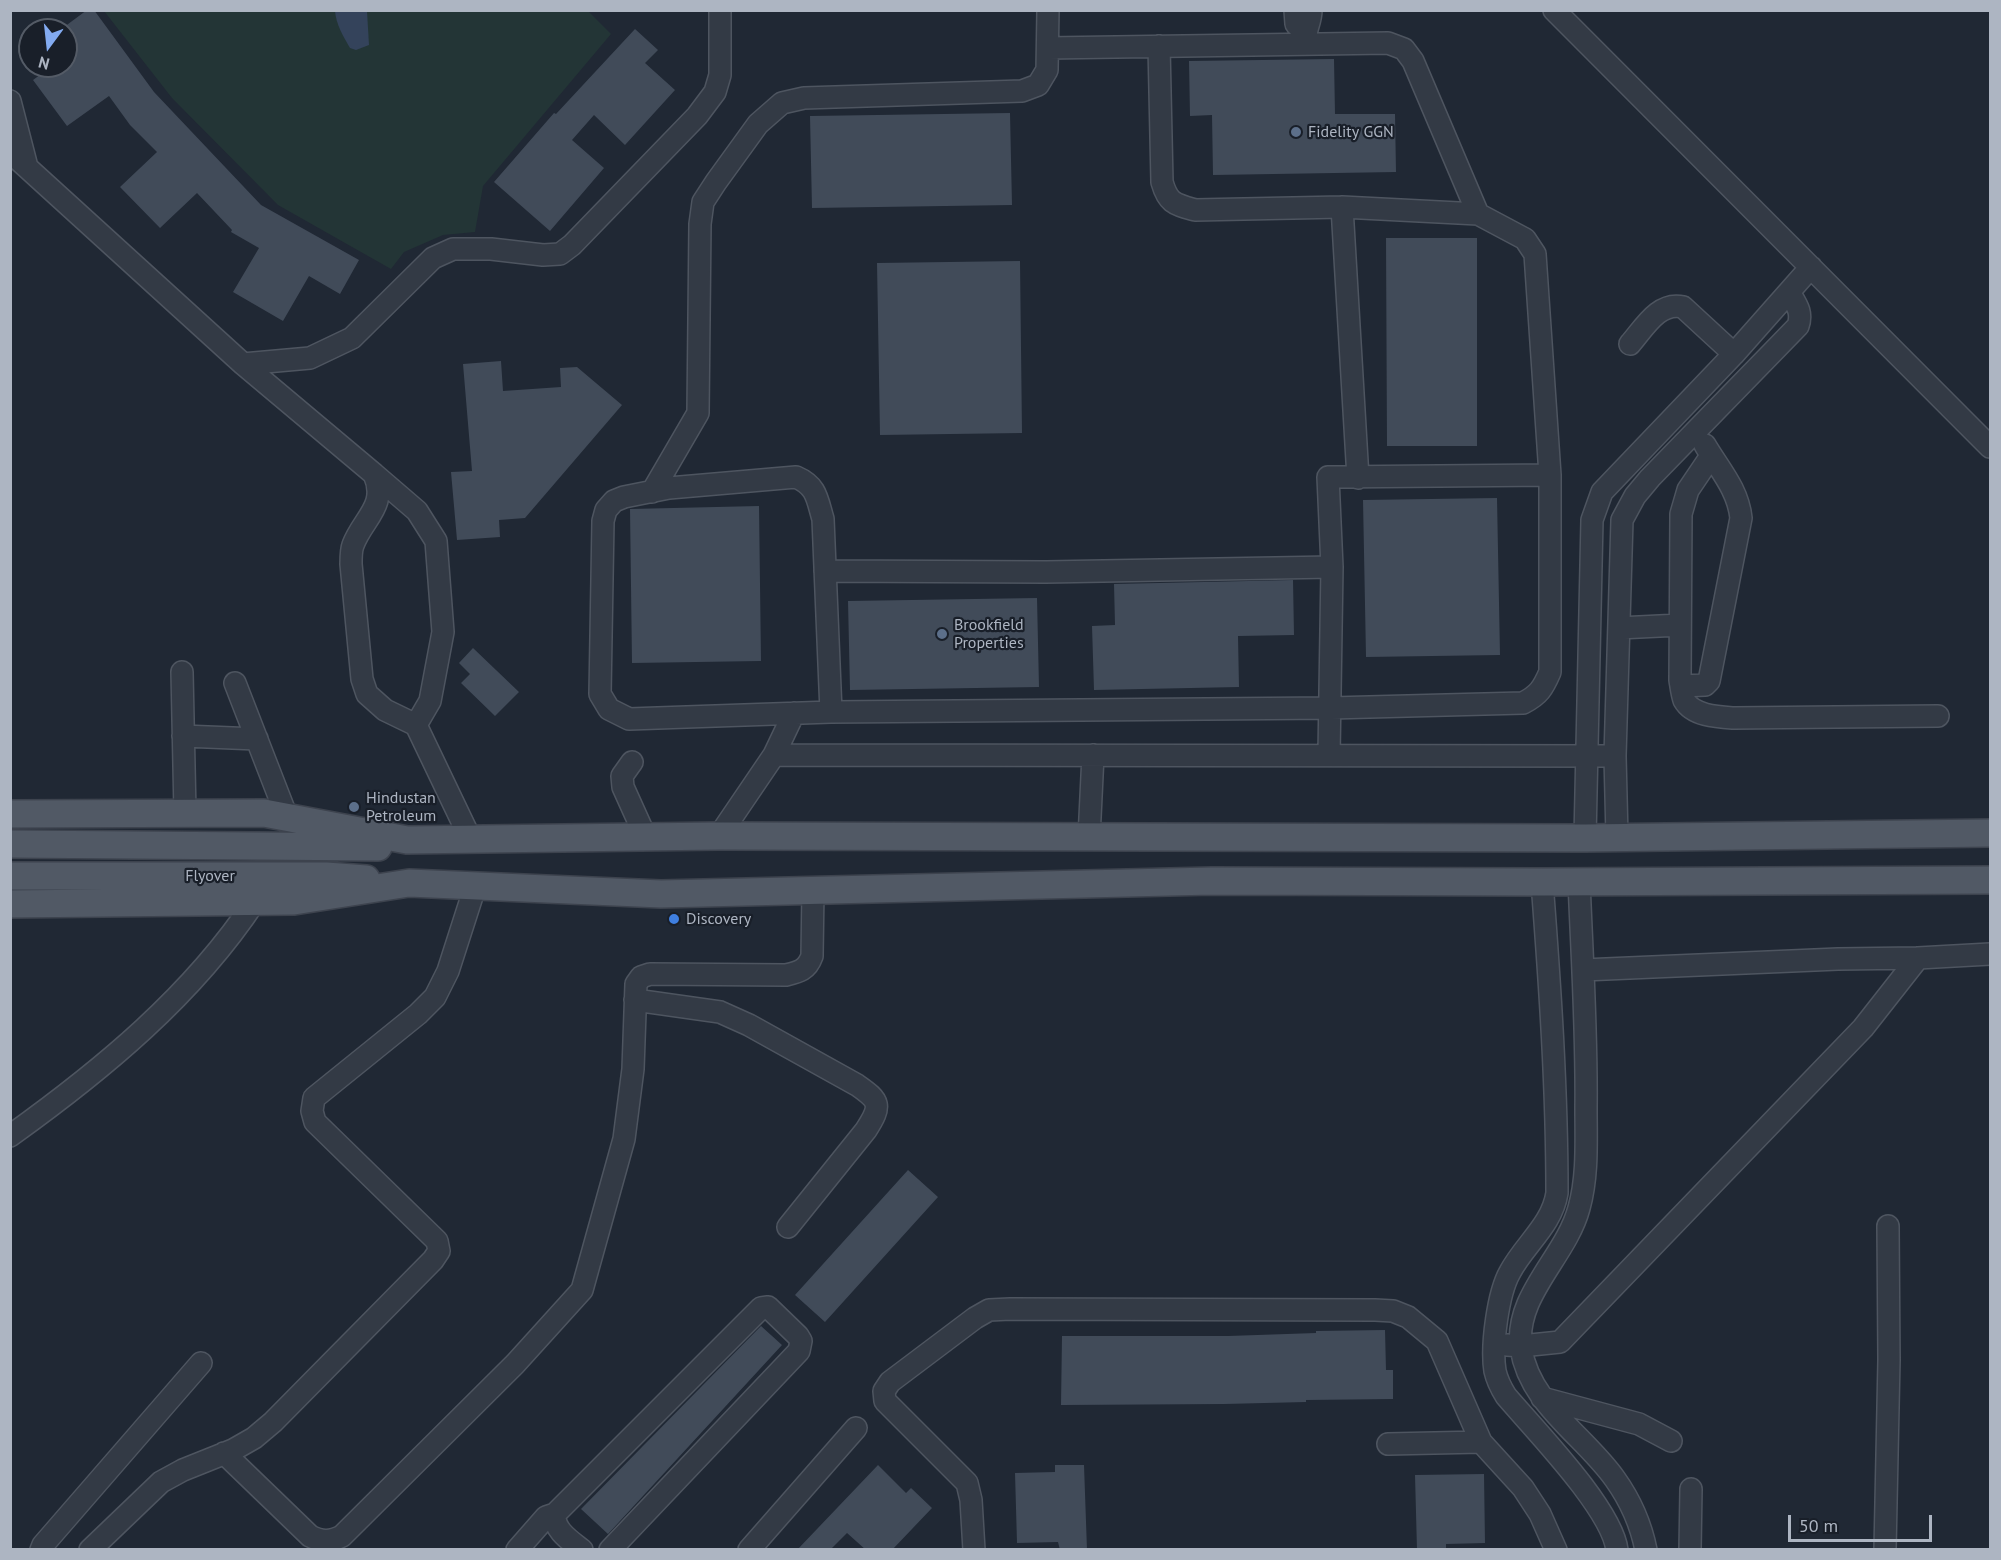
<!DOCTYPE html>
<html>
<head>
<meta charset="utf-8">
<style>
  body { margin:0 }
  #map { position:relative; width:2001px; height:1560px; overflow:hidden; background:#202834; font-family:"PT Sans",sans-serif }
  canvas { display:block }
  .frame { position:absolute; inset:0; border:12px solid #adb5c2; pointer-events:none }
  .north { position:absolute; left:18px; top:18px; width:60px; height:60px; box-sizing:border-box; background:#191f29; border:2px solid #545b66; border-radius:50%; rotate:195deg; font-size:16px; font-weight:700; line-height:24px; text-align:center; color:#adb5c2 }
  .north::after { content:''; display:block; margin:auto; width:21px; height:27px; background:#83abf1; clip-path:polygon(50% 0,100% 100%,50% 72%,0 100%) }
  .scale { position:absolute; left:1788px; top:1515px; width:144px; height:27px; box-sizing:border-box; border:3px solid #adb5c2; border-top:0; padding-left:8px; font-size:18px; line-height:21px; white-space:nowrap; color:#adb5c2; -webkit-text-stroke:4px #191f29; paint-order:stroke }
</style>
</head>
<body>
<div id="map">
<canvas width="2001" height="1560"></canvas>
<div class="frame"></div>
<div class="north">N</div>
<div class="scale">50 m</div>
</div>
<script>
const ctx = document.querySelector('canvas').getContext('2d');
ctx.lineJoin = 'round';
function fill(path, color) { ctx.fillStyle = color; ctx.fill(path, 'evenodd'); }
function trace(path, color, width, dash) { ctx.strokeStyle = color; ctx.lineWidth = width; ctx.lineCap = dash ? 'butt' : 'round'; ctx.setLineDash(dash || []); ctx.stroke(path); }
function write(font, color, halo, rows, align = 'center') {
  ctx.font = font + ' "PT Sans",sans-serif'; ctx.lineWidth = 4.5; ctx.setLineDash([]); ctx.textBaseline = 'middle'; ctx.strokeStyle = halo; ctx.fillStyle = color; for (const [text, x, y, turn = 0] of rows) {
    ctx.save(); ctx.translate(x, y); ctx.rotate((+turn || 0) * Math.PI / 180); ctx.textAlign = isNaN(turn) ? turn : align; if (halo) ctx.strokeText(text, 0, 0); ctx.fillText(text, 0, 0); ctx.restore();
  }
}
const green = new Path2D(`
  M587 10 611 34 483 186 475 232 443 235 404 252 391 269 278 205 172 98 104 11Z`);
const water = new Path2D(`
  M335 11H367L369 45 356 50 350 48C343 36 336 24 335 11Z`);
const building = new Path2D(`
  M87 10H94L154 92 261 205 359 260 340 294 309 276 283 321 233 292 259 248 231 232 232 230 197 193 160 228 120 187 157 152 130 125 109 96 67 126 33 80 52 66H66V56L74 50 66 38V30H60Z
  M635 29 658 50 645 63 675 90 625 145 594 115 572 140 604 168 550 231 494 182 554 113 556 114Z
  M1334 59 1335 114H1395L1396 172 1213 175 1212 115 1190 116 1189 61Z
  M1010 113 1012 205 812 208 810 116Z
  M1386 238H1477V446H1387Z
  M1020 261 1022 433 880 435 877 263Z
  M501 361 503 391 561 387 560 368 577 367 622 405 525 518 499 520 500 537 457 540 451 472 472 471 463 364Z
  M1497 498 1500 655 1366 657 1363 500Z
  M759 506 761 661 632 663 630 509Z
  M1293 580 1294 635 1238 636 1239 687 1094 690 1092 626 1115 625 1114 584Z
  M1037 598 1039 687 850 690 848 601Z
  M473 648 519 692 495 716 461 683 470 674 459 663Z
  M908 1170 938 1197 825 1322 795 1295Z
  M761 1326 782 1345 608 1534 581 1509Z
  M1385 1330 1386 1370H1393V1399L1306 1400V1402L1224 1404 1061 1405 1062 1336H1228L1316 1333V1331Z
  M878 1465 906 1493 911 1488 932 1508 892 1550H866L847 1533 830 1550H797Z
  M1055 1465H1084L1087 1550H1060L1058 1542 1017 1543 1015 1473 1055 1472Z
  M1484 1474 1485 1543 1446 1544V1550H1417L1415 1475Z`);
const minor = new Path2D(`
  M1295 10 1296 24 1304 32
  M1554 10 1990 447
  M1305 44C1304 30 1311 24 1311 10
  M1159 46 1162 182C1168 203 1174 204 1195 210L1342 207 1478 214
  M10 101 27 167
  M10 152 243 364 374 474C388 506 363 518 353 545 351 550 351 558 351 564L362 679 367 694 385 710 416 725
  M1342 207 1358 478
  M1630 344C1644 328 1659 301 1683 307L1734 354
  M243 364 310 358 352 338 433 258 453 249H491L543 255 560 254 572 245 697 116 715 92 720 75V10
  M1711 456 1688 490 1681 514 1680 680C1681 686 1682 695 1684 700 1693 716 1718 717 1734 718L1938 716
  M374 474 417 511 436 541 443 632 430 701 416 725 471 840
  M652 492 698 413 700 224 703 202 716 182 758 124 782 103 804 98 1022 91 1038 85 1047 70 1048 10
  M825 571 1046 572 1332 567
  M1619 628 1680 625
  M182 672 185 813
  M235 683 287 817
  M1681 686 1705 685 1709 681 1741 518C1738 489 1719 469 1705 445
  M831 712 823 519C817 499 817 486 796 477L669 488 624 497 614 501 606 510 603 521 600 694 609 709 629 719 831 712 1331 708 1523 703C1539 695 1543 688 1550 672V475L1535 254 1525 239 1478 214 1413 61 1404 49 1388 43 1048 48
  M183 736 257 739
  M774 755 1615 756
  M1329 755 1332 567 1328 477 1550 475
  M632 762 622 776 623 787 646 838
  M719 836 774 755 794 713
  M1617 837 1615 756 1622 520 1635 496 1650 478 1798 326C1803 312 1796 304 1789 292
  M1089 838 1093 755
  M1585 838 1592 520 1602 492 1734 354 1811 267
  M1579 881C1582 957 1587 1032 1586 1108 1586 1141 1588 1176 1579 1208 1566 1257 1514 1295 1521 1348 1529 1404 1585 1436 1615 1479 1630 1500 1641 1525 1646 1550
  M1542 882C1550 986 1557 1089 1557 1193 1552 1225 1525 1244 1510 1272 1498 1293 1491 1346 1495 1371 1497 1380 1501 1388 1506 1396 1535 1430 1612 1509 1617 1550
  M1583 970 1838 959 1918 958 1990 954
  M635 1000 720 1012 749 1025 857 1085C880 1101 882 1105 866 1130L788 1227
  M10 1136C102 1070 192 996 255 901
  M1507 1345 1521 1346 1560 1342 1863 1028 1918 958
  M1542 1398 1639 1424 1671 1441
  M1388 1444 1481 1442
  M224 1453 310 1536C322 1542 330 1542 342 1536L515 1364 582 1290 624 1139 633 1069 636 984 641 977 650 974 786 975C799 972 807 970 812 956L813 890
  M41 1550 43 1545 201 1363
  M90 1550 161 1482 183 1470 233 1450 254 1438 273 1422 433 1260 439 1251 437 1241 315 1122 312 1111 314 1098 418 1014 435 997 448 971 475 887
  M517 1550 546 1517 555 1514
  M582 1550C571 1541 553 1530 555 1514L761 1308 768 1307 798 1336 801 1341 799 1351 610 1550
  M749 1550 856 1428
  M974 1550 971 1500 967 1483 885 1401 884 1391 890 1382 975 1318 989 1310 1010 1309 1375 1310 1393 1311 1408 1317 1437 1341 1481 1442 1523 1488 1540 1514 1556 1550
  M1690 1550 1691 1489
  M1885 1550 1889 1360 1888 1226`);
const major = new Path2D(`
  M10 814 264 813 407 840 719 836 1585 838 1990 833
  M10 844 378 847
  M10 876H326L366 879
  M10 904 294 901 409 883 661 894 1212 881 1542 882 1990 880`);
const markers = [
  [1296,132,6,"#5c6f8a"],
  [942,634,6,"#5c6f8a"],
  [354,807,6,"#5c6f8a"],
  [674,919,6,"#3f7fe0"]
];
const poiNames = [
  ["Fidelity GGN",1308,132],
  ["Brookfield",954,625],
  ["Properties",954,643],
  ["Hindustan",366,798],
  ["Petroleum",366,816],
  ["Discovery",686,919]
];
const streetNames = [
  ["Flyover",210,876]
];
fill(green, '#233536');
fill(water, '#34435b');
fill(building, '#414b59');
trace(minor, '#4e5560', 24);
trace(major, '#3d434e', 30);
trace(minor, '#333a45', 21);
trace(major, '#515965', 27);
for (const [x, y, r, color] of markers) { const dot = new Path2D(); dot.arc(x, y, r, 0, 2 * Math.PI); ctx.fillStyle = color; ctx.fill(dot); trace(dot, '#191f29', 2); }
write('16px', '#adb5c2', '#191f29', poiNames, 'left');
write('16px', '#adb5c2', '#191f29', streetNames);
</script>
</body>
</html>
